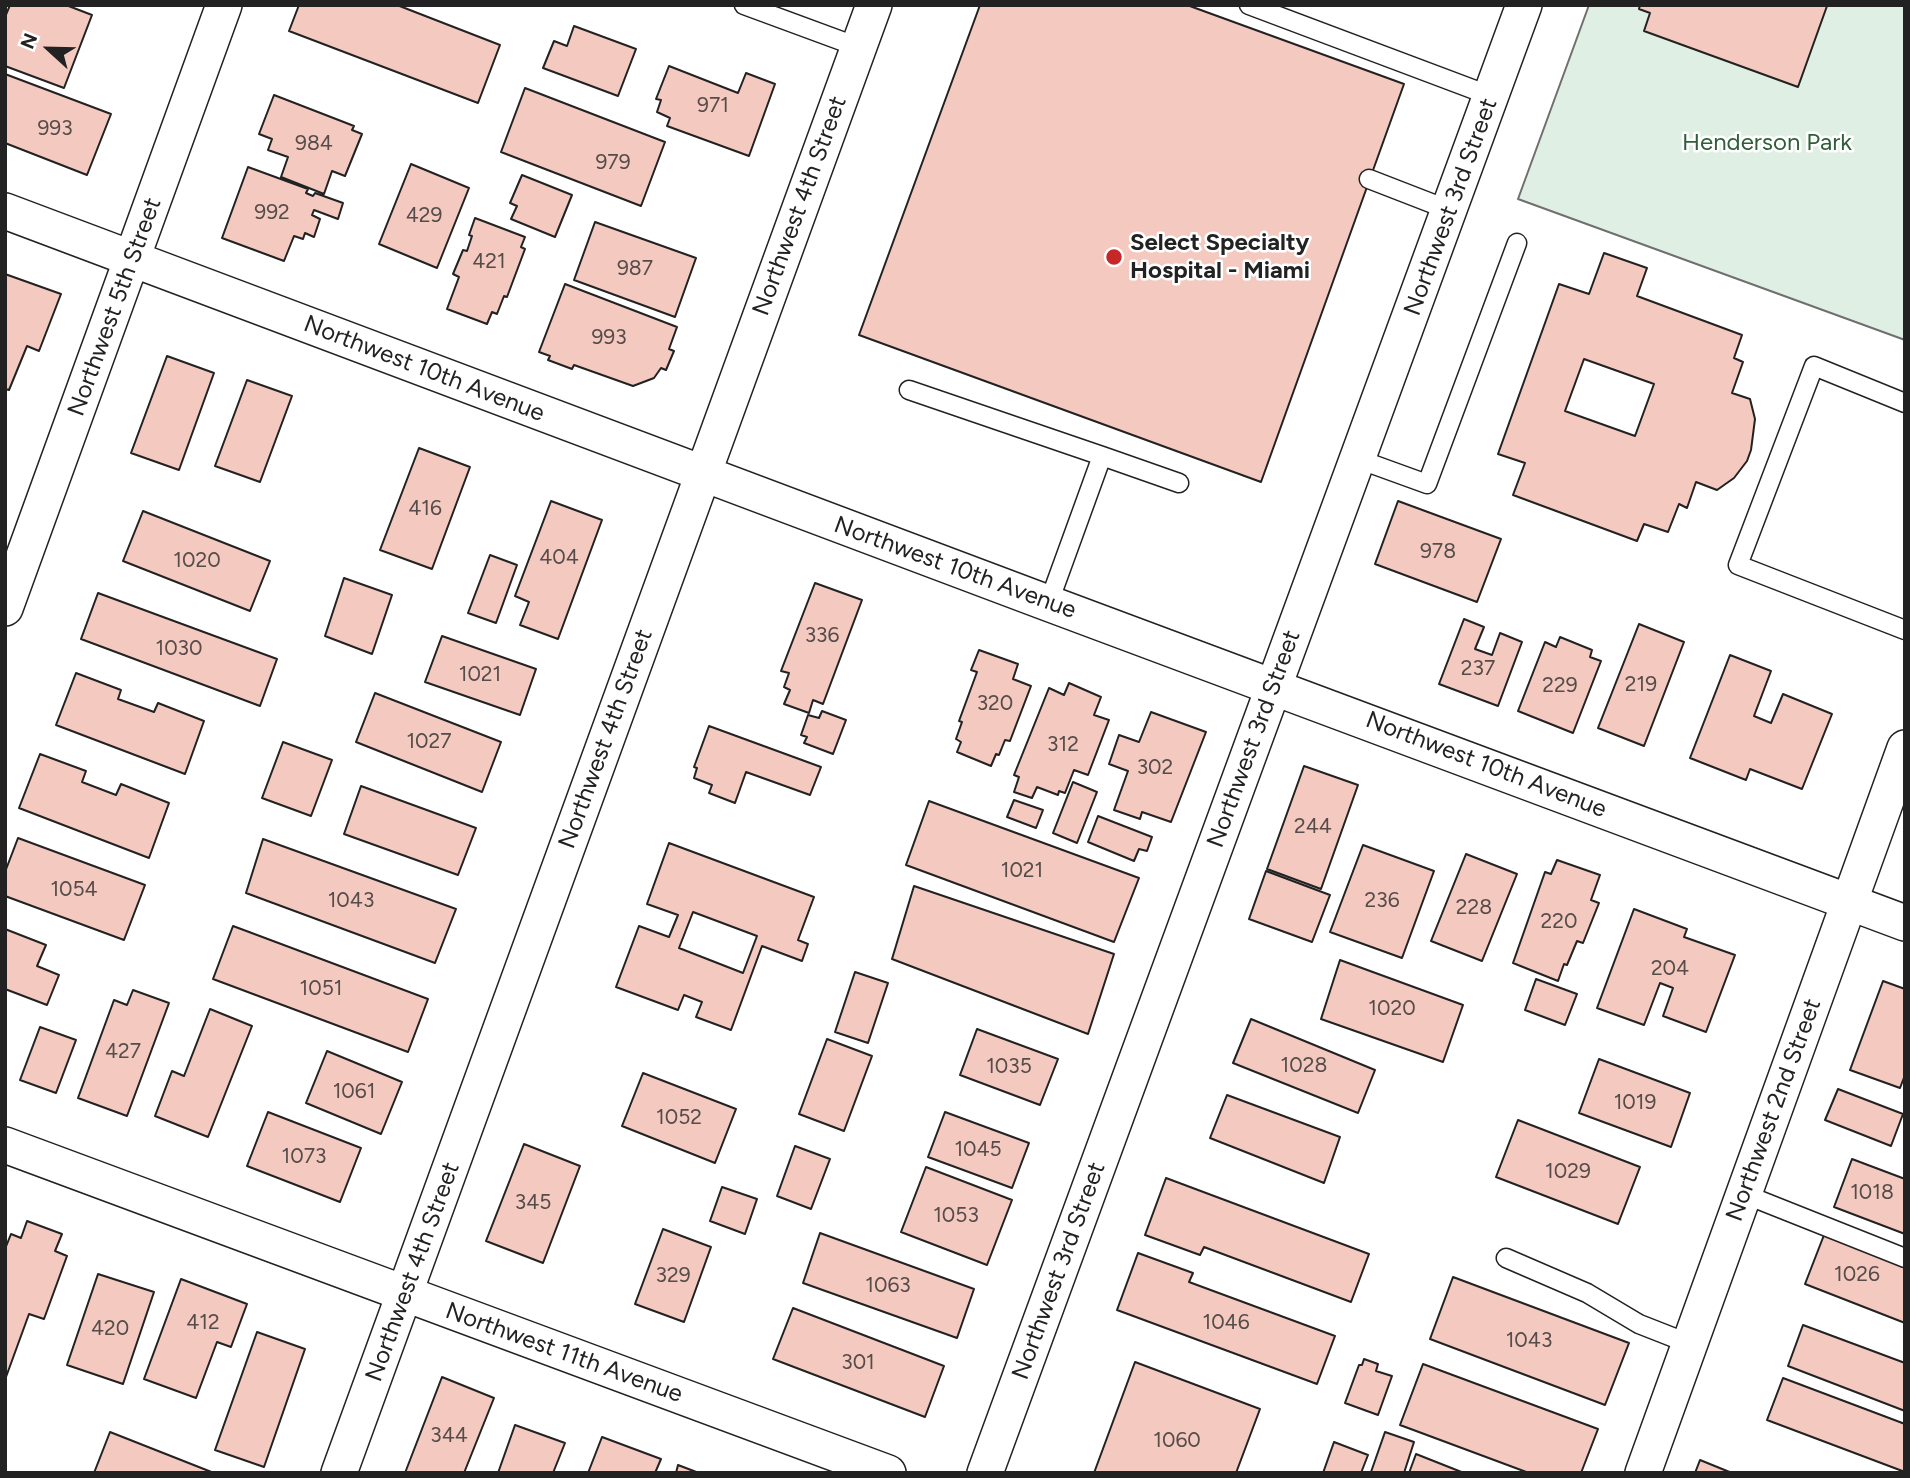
<!DOCTYPE html>
<html>
<head>
<meta charset="utf-8">
<style>
  body { margin:0 }
  #map { position:relative; width:1910px; height:1478px; overflow:hidden; background:#fff; font-family:Figtree,sans-serif }
  canvas { display:block }
  .frame { position:absolute; inset:0; border:7px solid #222; pointer-events:none }
  .north { position:absolute; left:14px; top:14px; width:70px; height:70px; -webkit-text-stroke:5px #fff; paint-order:stroke; rotate:292deg; font-size:19px; font-weight:700; line-height:28px; text-align:center; color:#222 }
  .north::after { content:''; display:block; margin:auto; width:24px; height:32px; background:#222; clip-path:polygon(50% 0,100% 100%,50% 72%,0 100%) }
</style>
</head>
<body>
<div id="map">
<canvas width="1910" height="1478"></canvas>
<div class="frame"></div>
<div class="north">N</div>
</div>
<script>
const ctx = document.querySelector('canvas').getContext('2d');
ctx.lineJoin = 'round';
function fill(path, color) { ctx.fillStyle = color; ctx.fill(path, 'evenodd'); }
function trace(path, color, width, dash) { ctx.strokeStyle = color; ctx.lineWidth = width; ctx.lineCap = dash ? 'butt' : 'round'; ctx.setLineDash(dash || []); ctx.stroke(path); }
function write(font, color, halo, rows, align = 'center') {
  ctx.font = font + ' Figtree,sans-serif'; ctx.lineWidth = 5; ctx.setLineDash([]); ctx.textBaseline = 'middle'; ctx.strokeStyle = halo; ctx.fillStyle = color; for (const [text, x, y, turn = 0] of rows) {
    ctx.save(); ctx.translate(x, y); ctx.rotate((+turn || 0) * Math.PI / 180); ctx.textAlign = isNaN(turn) ? turn : align; if (halo) ctx.strokeText(text, 0, 0); ctx.fillText(text, 0, 0); ctx.restore();
  }
}
const green = new Path2D(`
  M1589 5H1905V340L1518 199Z`);
const building = new Path2D(`
  M10 5H66L92 15 64 88 5 66V17Z
  M299 5H397L500 45 478 103 289 31Z
  M980 5H1187L1404 84 1261 482 859 335Z
  M1640 5H1824L1827 6 1798 87 1644 31 1650 13 1639 9Z
  M574 26 636 49 618 96 543 68 554 41 567 46Z
  M669 66 738 93 746 73 775 84 749 156 667 126 670 118 657 112 661 100 656 99Z
  M5 74 111 114 87 175 5 143Z
  M525 88 665 142 641 206 501 152Z
  M274 95 354 126 352 130 362 134 345 176 332 171 324 194 281 177 288 157 268 150 272 139 259 134Z
  M411 164 469 188 437 268 379 244Z
  M248 167 308 189 306 193 313 196 315 193 343 203 338 219 314 210 312 215 320 219 314 237 305 233 303 239 294 236 284 261 222 238Z
  M522 175 572 195 555 237 511 219 517 206 510 203Z
  M475 218 525 237 521 247 525 249 507 297 504 296 497 314 492 312 487 324 447 309 459 277 453 274 463 250 467 251 472 236 469 235Z
  M595 222 696 258 675 317 574 280Z
  M1604 253 1647 268 1637 296 1742 335 1734 358 1743 362 1732 393 1750 399 1755 419 1751 450 1747 461 1734 478 1717 490 1696 482 1687 508 1679 504 1668 532 1644 524 1637 541 1513 495 1525 463 1498 454 1559 284 1589 294ZM1584 359 1654 384 1635 436 1565 411Z
  M5 274 61 294 39 351 27 346 9 390 5 389Z
  M565 284 677 327 669 349 674 351 666 370 661 368 654 378 633 386 574 365 572 369 548 360 550 356 539 352Z
  M167 356 214 373 179 470 131 453Z
  M247 380 292 396 260 482 215 466Z
  M419 448 470 467 432 569 380 550Z
  M551 501 602 520 558 639 520 625 529 602 515 596Z
  M1398 501 1501 539 1477 602 1375 564Z
  M143 511 270 561 250 611 123 561Z
  M490 555 517 565 496 623 468 613Z
  M344 578 392 595 372 654 325 636Z
  M815 583 862 600 823 704 813 700 809 713 784 704 790 690 784 687 789 673 781 671Z
  M98 593 277 659 260 706 81 639Z
  M1464 619 1484 627 1475 649 1492 655 1500 633 1522 642 1498 706 1439 684Z
  M1639 624 1684 642 1644 746 1598 728Z
  M442 636 536 669 520 715 425 682Z
  M1560 637 1592 650 1590 657 1601 661 1573 733 1518 711 1545 642 1556 647Z
  M979 650 1018 664 1013 679 1031 686 1010 741 1005 740 999 755 996 754 991 766 957 752 961 742 956 739 962 722 959 721 977 672 971 670Z
  M1730 655 1771 671 1754 716 1771 723 1783 694 1832 714 1802 789 1750 769 1746 780 1690 758Z
  M76 673 121 690 118 699 154 712 158 703 204 721 185 774 56 725Z
  M1069 683 1101 697 1094 715 1109 720 1088 775 1074 770 1065 793 1059 791 1058 795 1037 787 1032 798 1014 792 1019 777 1014 775 1049 688 1064 695Z
  M375 693 501 742 482 792 356 742Z
  M822 711 846 720 833 754 804 743 807 737 801 735 808 715 819 718Z
  M1151 712 1206 732 1171 822 1142 812 1140 819 1114 810 1128 771 1109 764 1119 735 1139 742Z
  M709 726 821 767 810 795 746 772 735 803 709 793 712 785 694 778 697 768 694 767Z
  M283 742 332 760 311 816 262 798Z
  M40 754 86 771 82 782 116 795 121 784 169 803 149 858 19 808Z
  M1304 766 1358 785 1321 889 1267 869Z
  M1073 782 1097 792 1077 843 1053 833Z
  M361 786 476 828 458 875 344 834Z
  M1014 800 1043 810 1036 828 1007 817Z
  M929 801 1139 878 1114 942 906 865Z
  M1098 816 1152 837 1147 851 1139 849 1134 861 1088 842Z
  M18 838 145 885 124 940 5 896V872Z
  M263 839 456 909 435 963 246 893Z
  M669 843 814 897 798 940 808 944 802 961 762 946 731 1030 696 1017 702 1002 684 995 678 1010 616 987 639 926 669 937 678 915 647 904ZM693 912 757 936 743 973 679 948Z
  M1363 845 1434 871 1402 958 1330 932Z
  M1466 854 1517 874 1482 961 1431 941Z
  M1557 860 1600 875 1591 900 1599 903 1583 943 1577 941 1567 965 1564 964 1558 981 1513 963 1545 872 1551 874Z
  M1266 871 1330 895 1312 942 1249 919Z
  M914 886 1114 954 1088 1034 892 959Z
  M1634 909 1687 929 1684 937 1735 955 1706 1032 1663 1016 1673 988 1660 983 1644 1025 1597 1008Z
  M233 926 428 999 408 1052 213 979Z
  M5 929 46 945 37 966 59 975 47 1005 5 989Z
  M1340 960 1463 1005 1443 1062 1321 1019Z
  M855 972 888 983 868 1043 835 1032Z
  M1536 979 1577 994 1565 1025 1525 1010Z
  M1883 981 1905 989V1075L1900 1088 1850 1070Z
  M133 990 169 1003 127 1116 78 1098 114 1000 127 1005Z
  M210 1009 252 1026 208 1137 155 1116 172 1071 184 1076Z
  M1251 1019 1375 1070 1358 1113 1233 1063Z
  M40 1027 76 1040 56 1093 20 1080Z
  M977 1029 1058 1059 1040 1105 960 1075Z
  M827 1039 872 1056 844 1131 799 1114Z
  M327 1051 402 1082 381 1134 306 1103Z
  M1599 1059 1690 1093 1671 1147 1579 1113Z
  M643 1073 736 1109 715 1163 622 1126Z
  M1838 1089 1903 1114 1891 1146 1825 1120Z
  M1227 1095 1340 1137 1324 1183 1210 1138Z
  M268 1112 361 1148 340 1202 247 1166Z
  M945 1112 1029 1143 1012 1188 928 1157Z
  M1518 1120 1640 1167 1618 1224 1496 1177Z
  M524 1144 580 1166 543 1263 486 1241Z
  M795 1146 830 1159 811 1209 777 1196Z
  M1852 1159 1905 1179V1234L1834 1207Z
  M926 1167 1012 1200 987 1265 901 1232Z
  M1166 1178 1369 1254 1351 1302 1204 1247 1200 1255 1145 1235Z
  M722 1187 757 1199 745 1234 710 1221Z
  M27 1221 62 1234 55 1251 67 1256 44 1319 29 1314 6 1377 5 1249 11 1234 21 1238Z
  M663 1229 711 1247 684 1322 635 1304Z
  M820 1233 974 1289 957 1338 803 1283Z
  M1824 1235 1905 1266V1323L1805 1284Z
  M1138 1253 1193 1273 1189 1282 1335 1336 1317 1384 1117 1310Z
  M98 1274 154 1292 123 1384 67 1365Z
  M1453 1277 1629 1343 1605 1405 1430 1339Z
  M181 1279 247 1304 231 1347 217 1342 196 1398 144 1379Z
  M793 1308 944 1366 925 1417 773 1359Z
  M1803 1325 1905 1363V1411L1788 1366Z
  M257 1332 305 1349 264 1467 215 1450Z
  M1364 1359 1378 1364 1376 1371 1392 1376 1378 1415 1345 1403 1359 1365H1362Z
  M1135 1362 1260 1409 1236 1473H1094Z
  M1423 1364 1598 1429 1581 1473H1529L1400 1425Z
  M442 1377 494 1398 464 1473H405Z
  M1783 1378 1905 1424V1472L1767 1420Z
  M515 1425 565 1443 553 1473H498Z
  M110 1432 214 1473H94Z
  M1385 1432 1414 1442 1404 1473 1371 1472Z
  M602 1437 661 1459 655 1473H588Z
  M1334 1442 1368 1455 1361 1473H1323Z
  M1416 1454 1464 1473H1409Z
  M1700 1460 1732 1473H1695Z
  M678 1465 699 1473H676Z`);
const lane = new Path2D(`
  M744 5 858 47
  M1249 5 1491 96
  M1369 179 1449 210
  M909 390 1102 456 1049 602
  M1905 403 1814 366 1738 565 1905 630
  M1102 456 1179 483
  M1358 459 1427 484 1517 243
  M1744 1194 1905 1258
  M1506 1258 1587 1293 1639 1324 1690 1344`);
const street = new Path2D(`
  M5 211C638 450 1271 687 1905 923
  M5 608 224 5
  M5 1145 888 1473
  M339 1473 874 5
  M985 1473 1524 5
  M1643 1473 1905 748`);
const markers = [
  [1114,257,9,"#c62828"]
];
const numberNames = [
  ["971",713,106],
  ["993",55,129],
  ["984",314,144],
  ["979",613,163],
  ["992",272,213],
  ["429",424,216],
  ["421",489,262],
  ["987",635,269],
  ["993",609,338],
  ["416",425,509],
  ["978",1438,552],
  ["404",559,558],
  ["1020",197,561],
  ["336",822,636],
  ["1030",179,649],
  ["237",1478,669],
  ["1021",480,675],
  ["219",1641,685],
  ["229",1560,686],
  ["320",995,704],
  ["1027",429,742],
  ["312",1063,745],
  ["302",1155,768],
  ["244",1313,827],
  ["1021",1022,871],
  ["1054",74,890],
  ["1043",351,901],
  ["236",1382,901],
  ["228",1474,908],
  ["220",1559,922],
  ["204",1670,969],
  ["1051",321,989],
  ["1020",1392,1009],
  ["427",123,1052],
  ["1028",1304,1066],
  ["1035",1009,1067],
  ["1061",354,1092],
  ["1019",1635,1103],
  ["1052",679,1118],
  ["1045",978,1150],
  ["1073",304,1157],
  ["1029",1568,1172],
  ["1018",1872,1193],
  ["345",533,1203],
  ["1053",956,1216],
  ["1026",1857,1275],
  ["329",673,1276],
  ["1063",888,1286],
  ["412",203,1323],
  ["1046",1226,1323],
  ["420",110,1329],
  ["1043",1529,1341],
  ["301",858,1363],
  ["344",449,1436],
  ["1060",1177,1441]
];
const parkNames = [
  ["Henderson Park",1767,143]
];
const streetNames = [
  ["Northwest 4th Street",800,206,-70],
  ["Northwest 3rd Street",1451,207,-70],
  ["Northwest 5th Street",115,307,-70],
  ["Northwest 10th Avenue",424,369,21],
  ["Northwest 10th Avenue",955,568,20],
  ["Northwest 4th Street",606,739,-70],
  ["Northwest 3rd Street",1254,739,-70],
  ["Northwest 10th Avenue",1486,765,21],
  ["Northwest 2nd Street",1774,1110,-70],
  ["Northwest 3rd Street",1059,1271,-70],
  ["Northwest 4th Street",413,1272,-70],
  ["Northwest 11th Avenue",564,1353,20]
];
const poiNames = [
  ["Select Specialty",1130,243],
  ["Hospital - Miami",1130,271]
];
fill(green, '#e0efe3');
trace(green, '#6f6f6f', 2);
fill(building, '#f3c9c0');
trace(building, '#222', 2);
trace(lane, '#222', 21);
trace(street, '#222', 38);
trace(lane, '#fff', 18);
trace(street, '#fff', 35);
for (const [x, y, r, color] of markers) { const dot = new Path2D(); dot.arc(x, y, r, 0, 2 * Math.PI); ctx.fillStyle = color; ctx.fill(dot); trace(dot, '#fff', 2.5); }
write('21px', '#564c4a', null, numberNames);
write('24px', '#2f5e38', '#fff', parkNames);
write('24px', '#222', '#fff', streetNames);
write('bold 24px', '#222', '#fff', poiNames, 'left');
</script>
</body>
</html>
